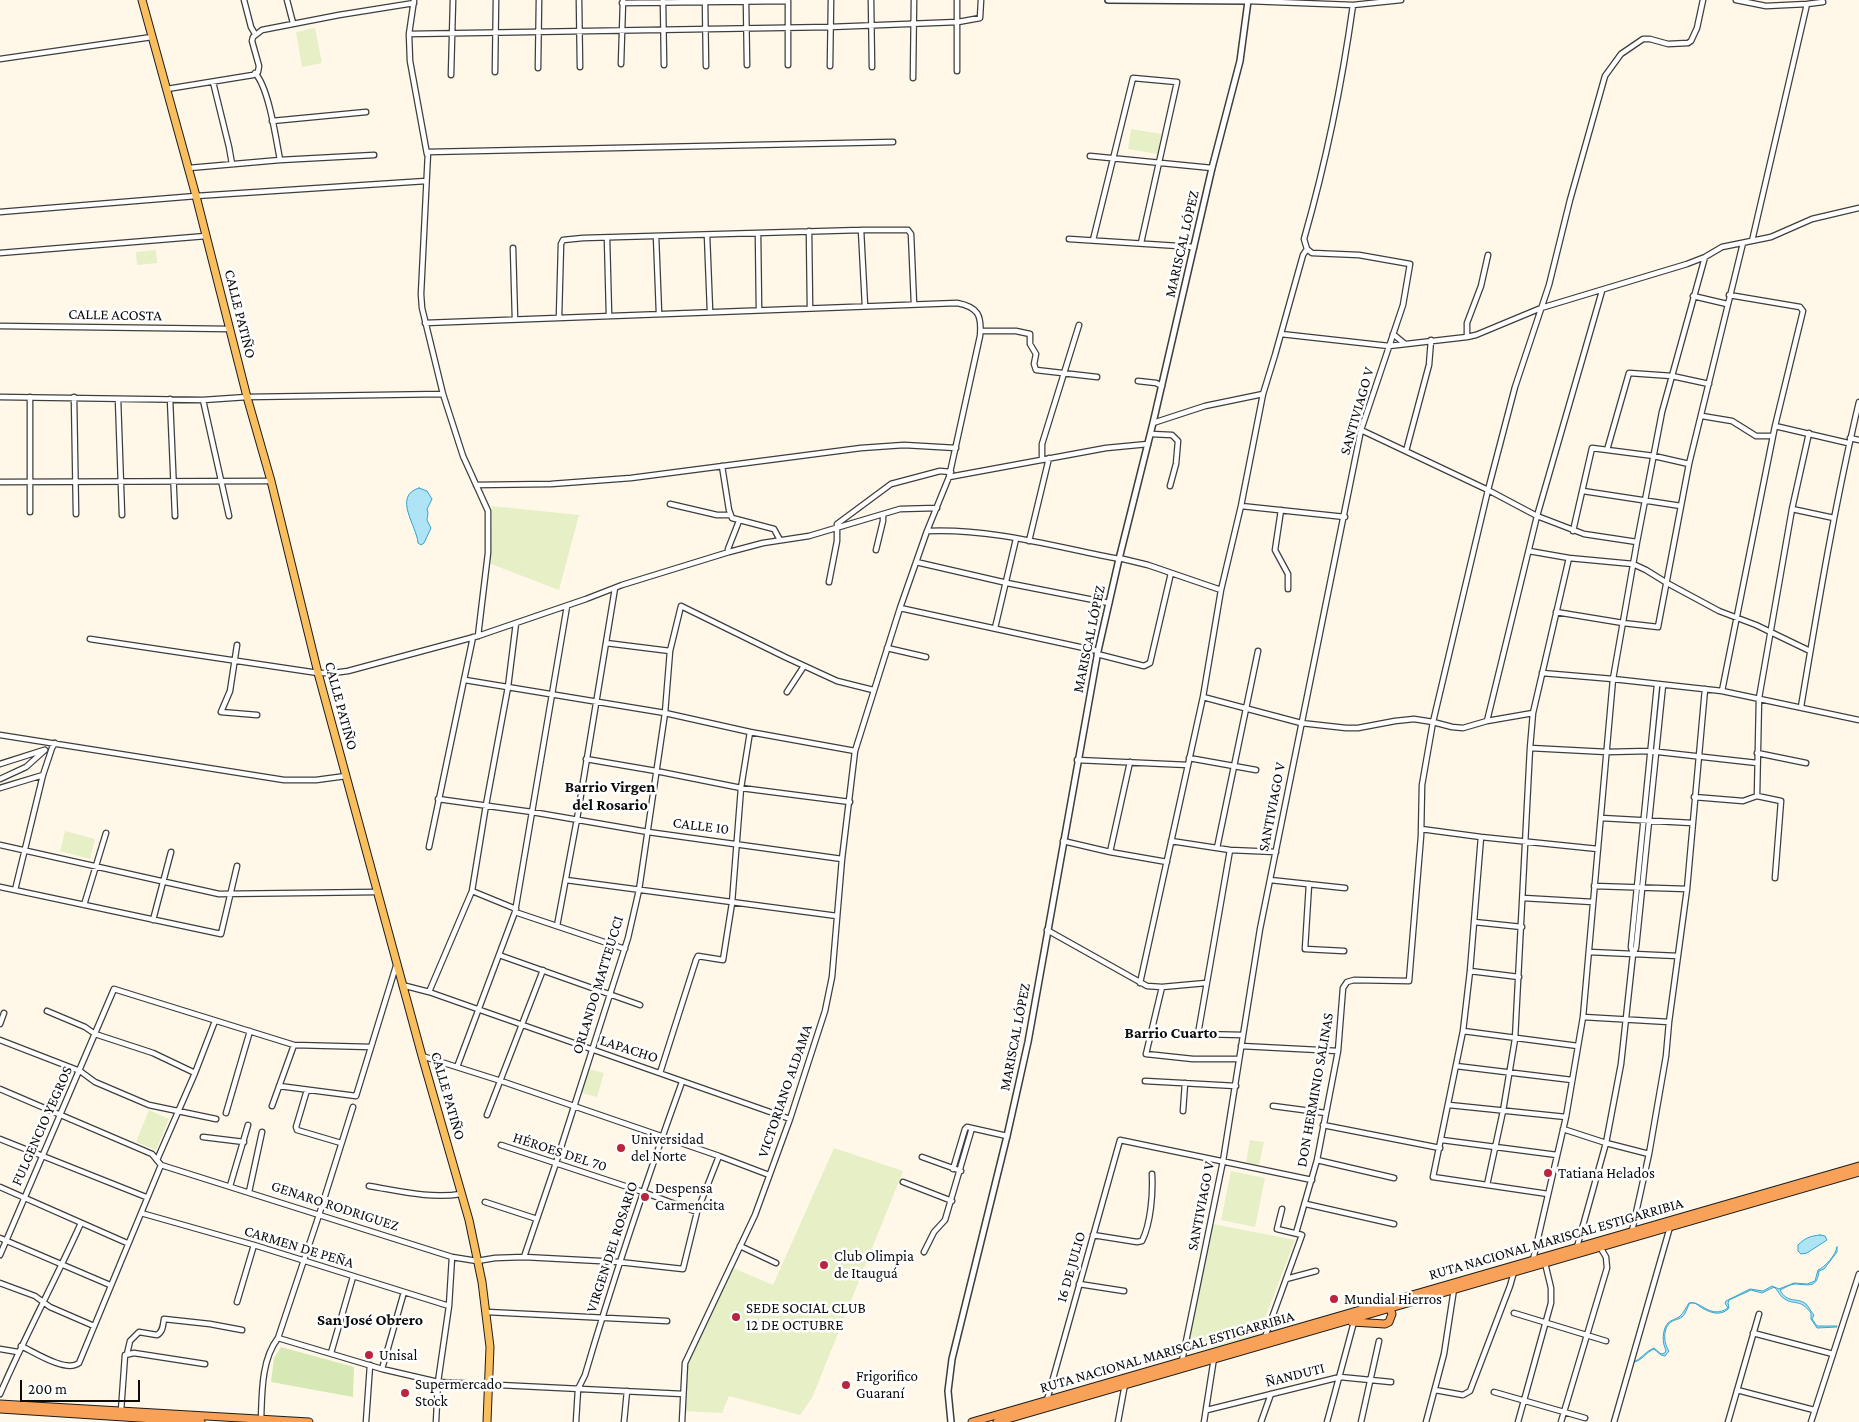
<!DOCTYPE html>
<html>
<head>
<meta charset="utf-8">
<style>
  body { margin:0 }
  #map { position:relative; width:1859px; height:1422px; overflow:hidden; background:#fff8e8; font-family:"Crimson Pro",serif }
  canvas { display:block }
  .scale { position:absolute; left:20px; top:1380px; width:120px; height:22px; box-sizing:border-box; border:2px solid #0b0b0b; border-top:0; padding-left:6px; font-size:15px; line-height:18px; white-space:nowrap; color:#0b0b0b; -webkit-text-stroke:4px #fff; paint-order:stroke }
</style>
</head>
<body>
<div id="map">
<canvas width="1859" height="1422"></canvas>
<div class="scale">200 m</div>
</div>
<script>
const ctx = document.querySelector('canvas').getContext('2d');
ctx.lineJoin = 'round';
function fill(path, color) { ctx.fillStyle = color; ctx.fill(path, 'evenodd'); }
function trace(path, color, width, dash) { ctx.strokeStyle = color; ctx.lineWidth = width; ctx.lineCap = dash ? 'butt' : 'round'; ctx.setLineDash(dash || []); ctx.stroke(path); }
function write(font, color, halo, rows, align = 'center') {
  ctx.font = font + ' "Crimson Pro",serif'; ctx.lineWidth = 5; ctx.setLineDash([]); ctx.textBaseline = 'middle'; ctx.strokeStyle = halo; ctx.fillStyle = color; for (const [text, x, y, turn = 0] of rows) {
    ctx.save(); ctx.translate(x, y); ctx.rotate((+turn || 0) * Math.PI / 180); ctx.textAlign = isNaN(turn) ? turn : align; if (halo) ctx.strokeText(text, 0, 0); ctx.fillText(text, 0, 0); ctx.restore();
  }
}
const green = new Path2D(`
  M281 1347 354 1367 353 1397 271 1382 274 1358Z`);
const pitch = new Path2D(`
  M315 28 322 63 302 67 296 32Z
  M1131 129 1161 134 1158 154 1128 149Z
  M156 250 157 263 137 265 136 252Z
  M492 506 579 515 559 590 491 564Z
  M65 831 95 839 90 859 60 851Z
  M589 1069 604 1073 597 1097 582 1093Z
  M149 1110 169 1119 156 1150 136 1142Z
  M1250 1140 1264 1142 1259 1165 1246 1162Z
  M834 1148 903 1171 812 1398 800 1415 729 1396 722 1413 683 1411 686 1361 731 1267 773 1285Z
  M1231 1171 1265 1178 1255 1227 1221 1220Z
  M1213 1224 1295 1240 1258 1336 1186 1354Z`);
const water = new Path2D(`
  M419 488 427 491 432 499 427 509 428 513 427 520 431 528 424 543 421 545 418 543C417 526 392 496 419 488Z
  M1820 1235 1825 1236 1827 1240 1807 1253 1801 1254 1798 1251V1245C1805 1238 1810 1236 1820 1235Z
  M1837 1247V1252L1824 1269 1819 1271C1817 1288 1810 1285 1796 1284 1790 1284 1785 1288 1780 1290 1787 1304 1798 1297 1806 1304 1809 1307 1811 1312 1814 1315L1812 1319 1817 1326H1837V1327L1817 1328 1811 1319V1313C1799 1297 1794 1307 1782 1297 1779 1294 1778 1290 1774 1287L1762 1293 1751 1290 1729 1300 1728 1303 1729 1308C1719 1319 1704 1310 1695 1303H1690C1687 1307 1686 1314 1682 1317 1678 1320 1671 1320 1668 1325 1663 1332 1664 1344 1669 1351L1665 1356 1661 1355 1654 1349C1646 1352 1643 1360 1634 1362 1641 1359 1646 1351 1654 1348L1661 1354 1665 1353 1666 1350C1662 1344 1662 1329 1668 1323 1671 1320 1676 1319 1679 1317 1684 1313 1686 1307 1689 1303 1701 1300 1710 1320 1728 1308L1725 1303 1726 1301 1750 1289 1763 1291 1772 1286 1779 1289 1794 1283 1807 1284 1815 1281 1818 1270C1825 1267 1836 1255 1837 1247Z`);
const minor = new Path2D(`
  M244 0 251 27 255 34
  M287 0 293 23
  M414 0 409 34 410 61 427 154
  M579 0 580 67
  M705 0 706 66
  M788 0V65
  M871 0 872 67
  M1736 0 1766 6 1807 4
  M663 1 664 65
  M746 1 747 65
  M1248 1 1353 5 1401 0
  M622 3 788 1
  M409 34 830 27 958 22 980 18 981 0
  M0 59 152 37
  M621 64 623 1
  M830 66 831 0
  M538 68 539 0
  M957 71V0
  M495 72 496 0
  M255 73C269 88 276 139 280 160
  M451 75 453 0
  M913 78 914 0
  M213 82 229 147 232 164
  M167 89 253 75 258 72 259 66 252 41 253 37 262 30 339 15 414 3
  M272 121 366 112
  M1090 156 1212 168
  M189 168 280 160 374 155
  M0 212 196 196 426 181
  M861 230 865 306
  M809 231 810 308
  M758 233 759 310
  M707 235 710 311
  M656 236 659 313
  M607 238 609 315
  M1069 239 1194 247
  M1093 240 1133 78 1177 82 1141 243
  M1752 241 1807 4 1823 2
  M513 248 515 319
  M0 253 206 236
  M1693 296 1727 304
  M559 317 561 244 563 240 583 238 861 230H908L911 234 914 304
  M425 323 957 303C978 307 982 315 980 336L949 477 927 531 900 608 855 751 842 859 832 977 825 1011 790 1119 755 1215 685 1363 682 1422
  M0 326 230 329
  M981 331H1016L1030 334V344L1036 354 1034 364 1036 370 1097 377
  M1281 334 1389 346 1467 337 1476 335 1541 308 1687 264 1705 257 1722 247 1771 237 1812 219 1859 208
  M1393 334 1405 344
  M1467 337V323L1481 286 1488 255
  M1138 381 1156 383 1162 386
  M0 397 203 400 247 397 443 394
  M74 397 76 514
  M118 399 122 515
  M170 399 175 516
  M203 400 229 516
  M1702 416 1732 421 1756 436H1773
  M1153 423 1205 406 1263 394
  M1775 426 1848 443
  M1361 430 1488 490 1537 516 1584 534 1637 542
  M1151 434 1172 435 1178 441 1176 464 1170 486
  M1850 438 1859 440
  M1607 450 1629 373 1672 376 1709 384
  M1406 451 1429 365 1431 340
  M1042 460V444L1079 325
  M722 466 729 510 732 518 774 529 780 540
  M949 477 1106 448 1148 444
  M0 482 271 481
  M476 485 551 484 631 478 861 448 904 445 956 448
  M1583 491 1681 506
  M670 504 717 515H730
  M1241 506 1345 517
  M1792 509 1834 518
  M1281 510 1275 550 1288 574V589
  M30 512V397
  M927 531C991 528 1056 547 1119 559
  M1573 531 1592 448 1654 456 1689 464
  M1029 541 1049 458
  M876 550 883 521V514
  M1529 551 1569 558 1633 564 1646 570 1667 583 1719 611 1756 625 1810 651
  M729 552 728 549 739 521
  M1119 558 1148 565 1221 590
  M916 562 1007 583 1109 603
  M829 582 837 541V524L891 484 940 471 951 472
  M900 608 1098 651
  M1556 612 1623 623 1658 627 1689 464 1743 243
  M995 628 1016 539
  M478 636 488 553V511L463 456 443 394 422 308 421 294 428 152 893 142
  M90 639 318 673H333L348 671 478 636 586 599 622 585 729 552 763 543 809 536 900 509 937 508
  M606 643 670 651
  M237 645 230 691 221 712 257 715
  M887 648 926 657
  M1097 654 1144 666 1150 663 1171 573
  M1542 673 1613 679 1722 691 1859 720
  M465 680 665 713 750 732 855 751
  M1657 685 1631 947 1633 954 1636 948 1663 685
  M1722 691 1775 426 1803 311 1800 307 1729 295
  M787 692 804 666
  M1203 697 1301 723 1346 728H1358L1395 721 1414 719 1433 722 1452 727 1463 728 1487 721 1533 713
  M1801 707C1818 605 1835 503 1859 402
  M1487 721 1537 516 1602 291
  M0 735 284 780H316L346 776
  M1530 748 1607 752 1650 751 1757 763
  M1757 753 1806 763
  M1189 758 1256 770
  M586 759 656 771 741 788 850 802
  M1077 760 1188 765
  M0 764 44 750
  M0 779 26 767 45 750
  M0 788 43 775
  M1757 796 1759 698 1792 509 1809 433
  M1694 797 1743 801 1757 796 1781 801 1775 878
  M438 799 532 812 648 832 842 859
  M1601 818 1692 823
  M1421 829 1481 837 1598 849
  M1481 837 1470 971 1463 1031 1433 1177 1548 1194
  M1063 841 1110 852 1167 862
  M1171 841 1230 850 1276 852
  M0 845 219 894 377 892
  M429 847 473 637
  M1217 848 1258 651
  M1230 850 1198 1034 1243 1035
  M1110 852 1130 762
  M566 880 837 916
  M1270 880 1345 888
  M1309 884 1305 949 1344 951
  M1594 886 1687 889
  M0 887 221 934 237 866
  M15 890 43 775 52 748 55 743
  M472 891 516 909
  M1523 898 1593 902
  M84 905 106 833
  M515 912 567 606
  M153 920 171 852
  M1474 922 1522 927
  M557 926 577 819 615 588
  M1047 930 1147 986 1162 987 1206 983
  M1589 952 1678 956
  M499 955 640 1005
  M1470 971 1519 977
  M1140 983 1203 697 1221 590 1241 506 1263 394 1275 355 1303 255 1307 249
  M402 985 429 992 790 1119
  M1162 987 1146 1054 1193 1059H1239
  M429 992 472 891 486 805 508 687 516 623
  M47 1011 85 1027 95 1034 153 1053 195 1073
  M1583 1017 1669 1022
  M0 1024 4 1013
  M1463 1031 1578 1046
  M0 1040 80 1071 95 1082 149 1105 216 1119
  M1241 1046 1338 1051
  M422 1056 501 1081 719 1156 769 1175
  M1456 1066 1572 1080
  M457 1067 515 912 625 949
  M660 1073 696 960 698 956 723 960 732 903 741 788 750 732
  M1145 1081 1236 1086
  M279 1086 356 1096 396 966
  M0 1089 152 1154 161 1165 452 1257 477 1261 495 1258 524 1257 619 1262 683 1269 697 1212 719 1156
  M307 1090 296 1127 297 1130 341 1143
  M1449 1105 1566 1117
  M272 1106 294 1045
  M1273 1106 1326 1113
  M1183 1111 1185 1083
  M226 1113 250 1031
  M487 1115 543 970
  M1323 1125 1440 1148
  M1563 1129 1606 1143 1649 1154
  M203 1137 244 1142
  M0 1139 146 1197
  M1442 1140 1557 1155
  M501 1145 643 1192 697 1212
  M922 1157 961 1171
  M157 1160 195 1073 215 1021
  M1317 1160 1394 1178
  M953 1169 965 1129 967 1127 1007 1136
  M903 1182 952 1201
  M1487 1185 1503 1111 1515 1039 1530 748 1533 713 1569 558
  M230 1186 248 1125
  M369 1186C400 1191 430 1199 461 1194
  M0 1187 127 1243
  M249 1192 262 1132
  M485 1202 537 1219
  M1306 1204 1394 1224
  M141 1213 254 1245 449 1306
  M1632 1231 1649 1154 1666 1056 1669 1022 1687 889 1705 689
  M1296 1233 1317 1160 1338 1051 1343 988 1347 982 1354 980 1409 981 1421 836 1422 785 1433 722 1488 490 1515 387 1549 285 1570 200 1605 76 1621 54 1643 39H1650L1668 44 1688 43 1691 41 1697 28 1703 0
  M1093 1235 1137 1242 1142 1241C1151 1223 1153 1193 1152 1174
  M0 1238 110 1285
  M740 1246 776 1263
  M1577 1247 1606 1143 1621 1064 1633 954
  M924 1252 934 1232 945 1220 972 1128
  M0 1255 114 989 294 1045 371 1047
  M524 1257 556 1163 628 938 639 890 665 713 670 651 681 606 785 657 837 681 873 690
  M1533 1260 1566 1117 1583 1017 1613 679 1637 542 1662 412 1705 257
  M1286 1279 1316 1271
  M0 1283 35 1296 50 1307 94 1326
  M1079 1284 1124 1291
  M237 1302 254 1245
  M487 1312 667 1321
  M1514 1313 1606 1341
  M1753 1333 1833 1354
  M1265 1337 1302 1235 1277 1229 1282 1209
  M278 1338 382 1369 438 1382 683 1394
  M21 1346C34 1352 66 1373 79 1363L161 1165
  M0 1349 18 1352
  M331 1353 353 1277
  M127 1354 130 1341 139 1332 157 1335C163 1332 163 1325 164 1319L210 1324 242 1330
  M1182 1361 1223 1161 1260 929 1361 430 1403 305 1410 264 1359 255 1312 253 1307 249 1304 239C1326 162 1342 84 1353 5
  M382 1369 404 1292
  M1435 1390 1463 1395 1470 1391 1510 1286 1514 1272
  M1737 1390 1814 1410
  M1494 1392 1585 1418
  M0 1394C25 1336 55 1281 81 1223
  M1047 1400 1120 1140 1312 1180
  M1207 1410 1340 1377 1391 1382
  M121 1411 125 1355 134 1353 205 1364
  M261 1420C262 1394 261 1360 278 1338L319 1215 353 1107
  M366 1422 370 1365
  M436 1422 438 1382 449 1306 452 1257
  M576 1422 578 1389 585 1375C614 1276 647 1179 682 1082
  M624 1422 627 1391
  M1118 1422 1125 1384
  M1204 1422 1214 1358
  M1261 1422 1271 1394
  M1327 1422 1354 1322
  M1361 1422 1379 1341
  M1426 1422 1444 1354 1454 1289
  M1518 1422 1551 1303V1288L1545 1263
  M1561 1422 1607 1268 1606 1257 1600 1247
  M1614 1422 1670 1227
  M1728 1422 1759 1314
  M1811 1422 1859 1274`);
const tertiary = new Path2D(`
  M951 1422 948 1391 952 1359 1007 1136 1028 1042 1098 651 1119 559 1153 423 1212 168 1240 61 1248 1 1108 0`);
const primary = new Path2D(`
  M142 0 196 196 247 397 271 481 318 673 422 1056 469 1220 482 1282 490 1347 487 1422`);
const trunk = new Path2D(`
  M1352 1322 1385 1324 1389 1322 1392 1314 1389 1306
  M0 1404 309 1422
  M0 1409 201 1422
  M972 1422 1859 1166
  M997 1422 1859 1172`);
const markers = [
  [621,1148,5,"#ba243e"],
  [1548,1173,5,"#ba243e"],
  [645,1197,5,"#ba243e"],
  [824,1265,5,"#ba243e"],
  [1334,1299,5,"#ba243e"],
  [736,1317,5,"#ba243e"],
  [369,1355,5,"#ba243e"],
  [846,1385,5,"#ba243e"],
  [405,1393,5,"#ba243e"]
];
const streetNames = [
  ["MARISCAL LÓPEZ",1182,244,-77],
  ["CALLE PATIÑO",240,314,76],
  ["CALLE ACOSTA",115,315,1],
  ["SANTIVIAGO V",1357,411,-74],
  ["MARISCAL LÓPEZ",1089,639,-78],
  ["CALLE PATIÑO",341,706,75],
  ["SANTIVIAGO V",1272,807,-79],
  ["CALLE 10",701,826,7],
  ["ORLANDO MATTEUCCI",598,985,-73],
  ["MARISCAL LÓPEZ",1015,1037,-79],
  ["LAPACHO",629,1049,18],
  ["DON HERMINIO SALINAS",1315,1090,-80],
  ["VICTORIANO ALDAMA",785,1091,-71],
  ["CALLE PATIÑO",448,1096,74],
  ["FULGENCIO YEGROS",42,1126,-66],
  ["HÉROES DEL 70",560,1152,18],
  ["GENARO RODRIGUEZ",335,1206,18],
  ["SANTIVIAGO V",1201,1206,-79],
  ["RUTA NACIONAL MARISCAL ESTIGARRIBIA",1556,1239,-16],
  ["CARMEN DE PEÑA",299,1247,17],
  ["VIRGEN DEL ROSARIO",612,1247,-72],
  ["16 DE JULIO",1071,1267,-74],
  ["RUTA NACIONAL MARISCAL ESTIGARRIBIA",1167,1352,-16],
  ["ÑANDUTI",1295,1375,-14]
];
const poiNames = [
  ["Universidad",631,1139],
  ["del Norte",631,1156],
  ["Tatiana Helados",1558,1173],
  ["Despensa",655,1188],
  ["Carmencita",655,1205],
  ["Club Olimpia",834,1256],
  ["de Itauguá",834,1273],
  ["Mundial Hierros",1344,1299],
  ["SEDE SOCIAL CLUB",746,1308],
  ["12 DE OCTUBRE",746,1325],
  ["Unisal",379,1355],
  ["Frigorifico",856,1376],
  ["Guaraní",856,1393],
  ["Supermercado",415,1384],
  ["Stock",415,1401]
];
const neighbourhoodNames = [
  ["Barrio Virgen",610,787],
  ["del Rosario",610,805],
  ["Barrio Cuarto",1171,1033],
  ["San José Obrero",370,1320]
];
fill(green, '#d6e8b3');
fill(pitch, '#e6efc5');
fill(water, '#aee4f6');
trace(water, '#35a4cd', 1);
trace(minor, '#3e3e3e', 7);
trace(tertiary, '#3e3e3e', 8);
trace(primary, '#1c1c1c', 9);
trace(trunk, '#1c1c1c', 9);
trace(minor, '#fff', 4.5);
trace(tertiary, '#fff', 5);
trace(primary, '#f9bf5f', 7);
trace(trunk, '#f7a258', 7);
for (const [x, y, r, color] of markers) { const dot = new Path2D(); dot.arc(x, y, r, 0, 2 * Math.PI); ctx.fillStyle = color; ctx.fill(dot); trace(dot, '#fff', 2); }
write('15px', '#0b0b0b', '#fff', streetNames);
write('15px', '#0b0b0b', '#fff', poiNames, 'left');
write('bold 16px', '#0b0b0b', '#fff', neighbourhoodNames);
</script>
</body>
</html>
